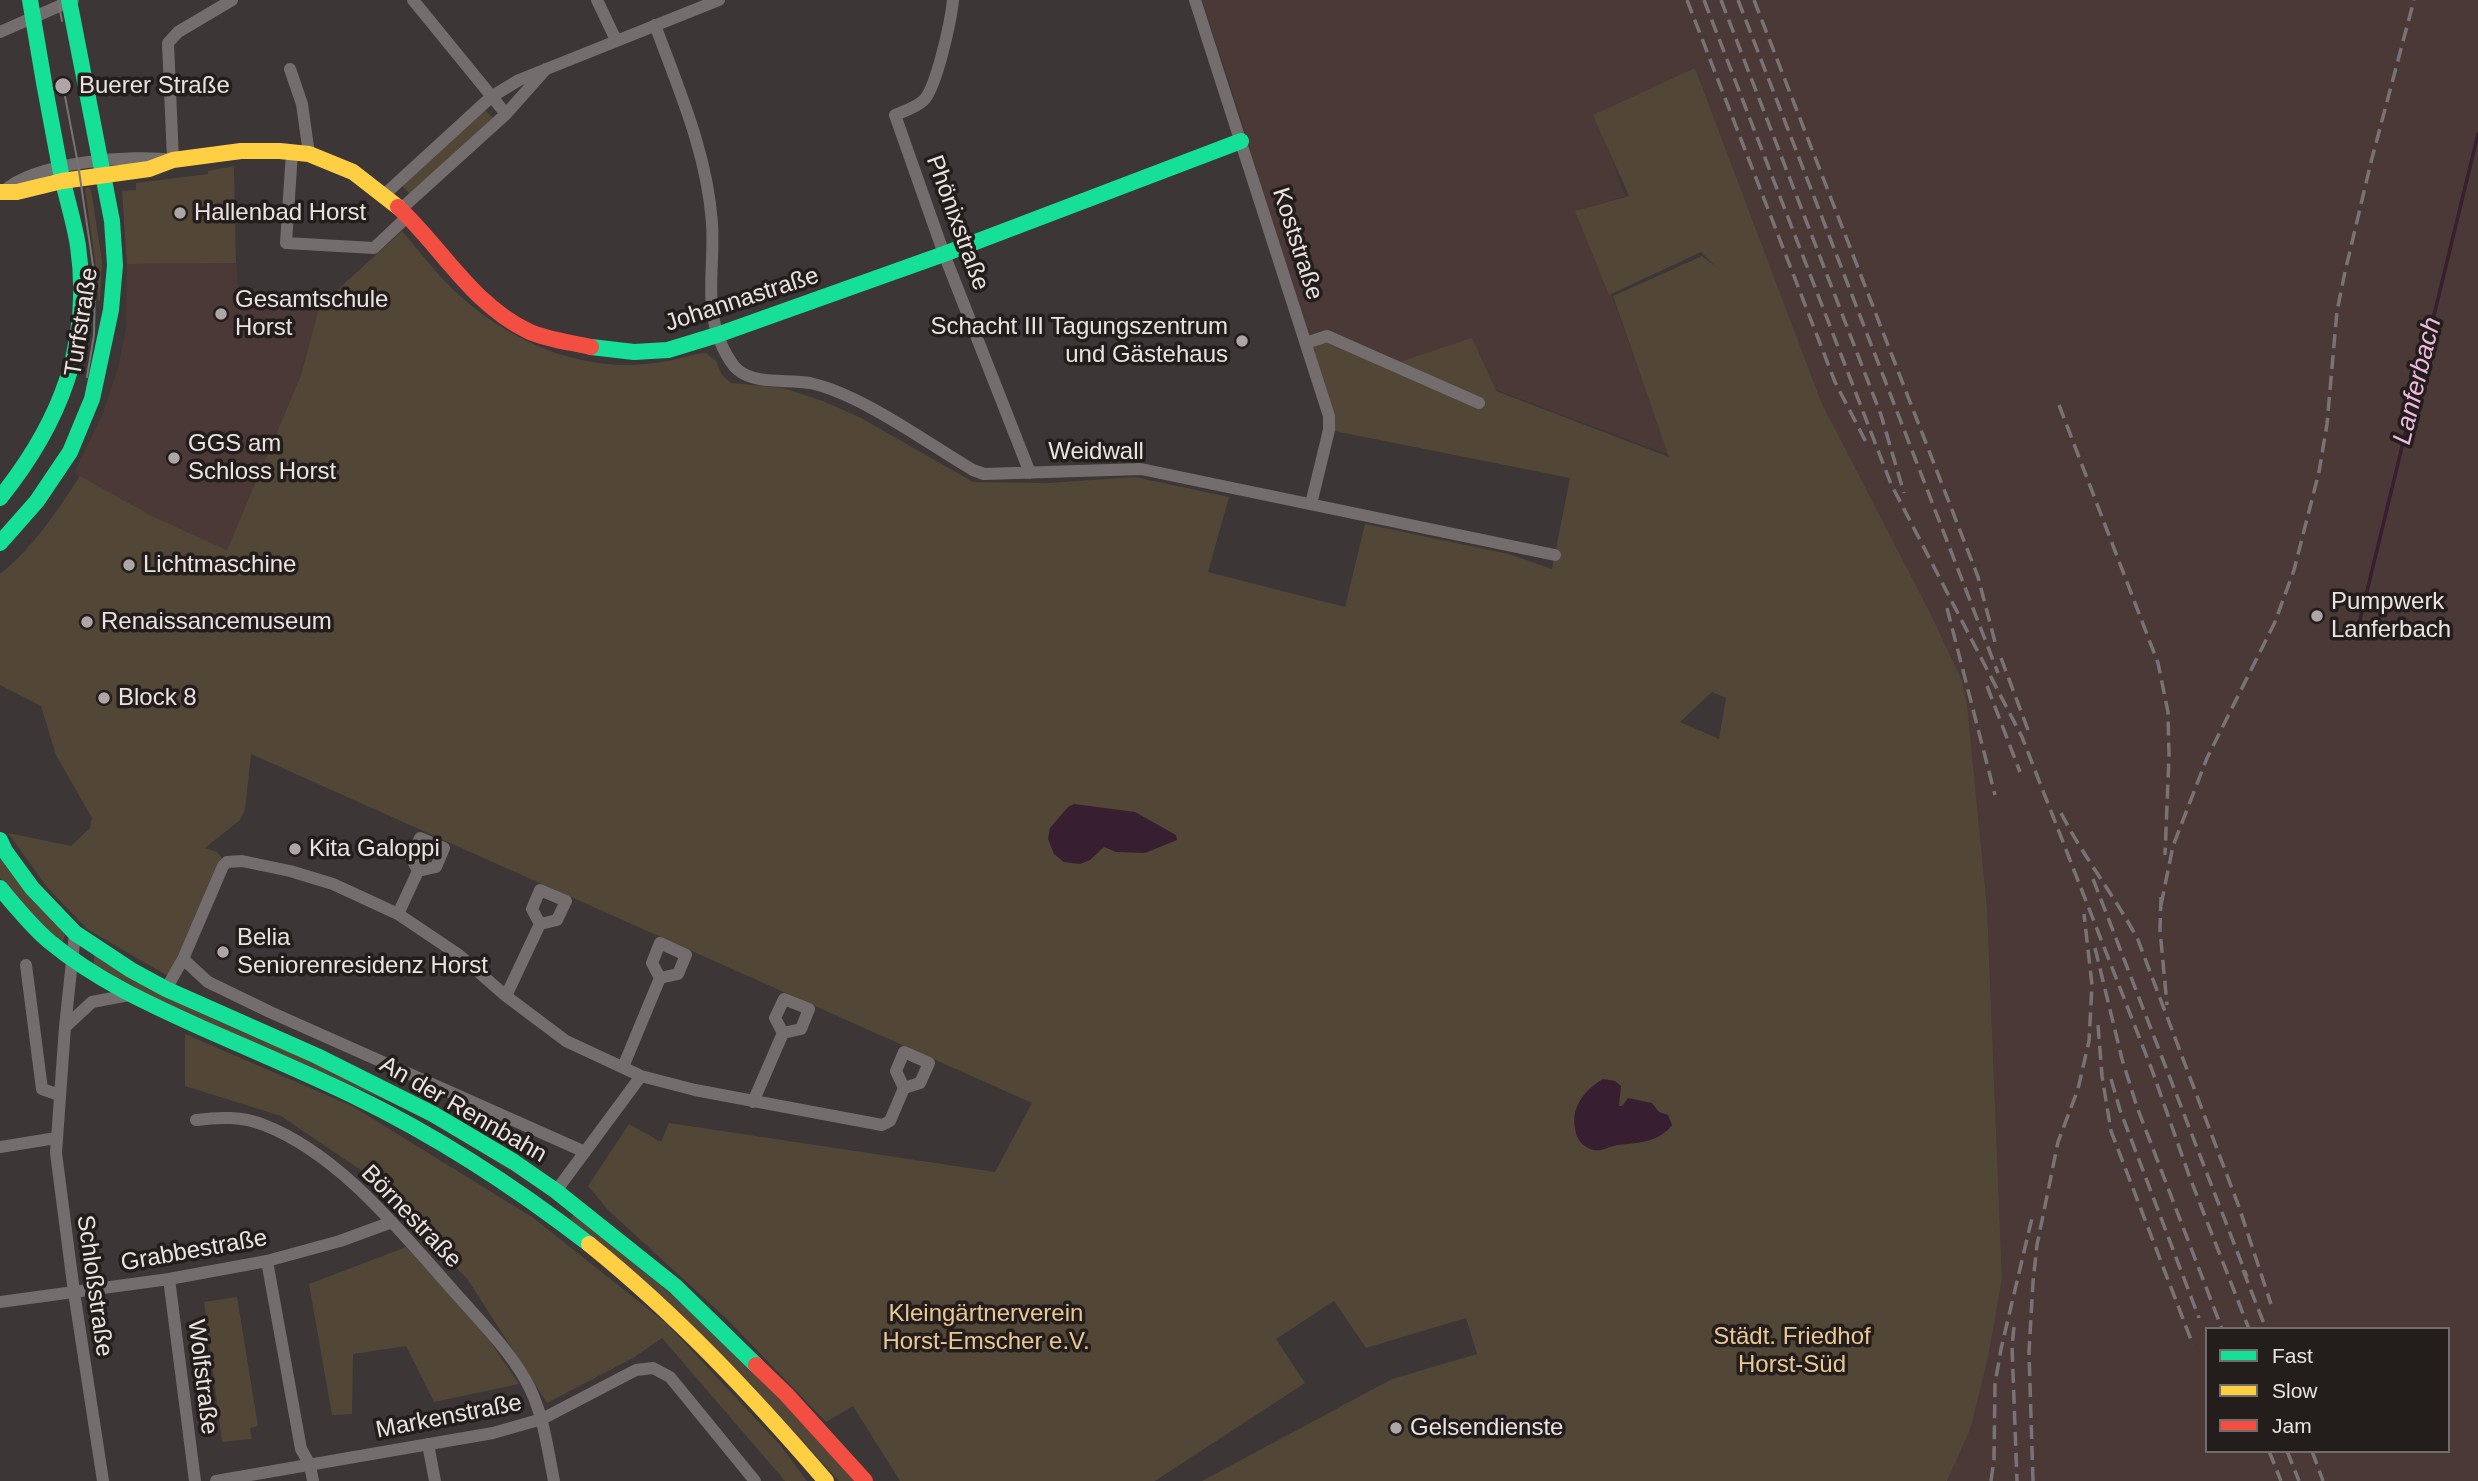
<!DOCTYPE html>
<html>
<head>
<meta charset="utf-8">
<style>
  body { margin:0 }
  #map { position:relative; width:2478px; height:1481px; overflow:hidden; background:#3c3636; font-family:Arial,sans-serif }
  canvas { display:block }
  .legend { position:absolute; left:2205px; top:1327px; width:245px; height:126px; box-sizing:border-box; background:#231d1c; border:2px solid #736c6b; margin:0; padding:9px 12px; list-style:none; font-size:21px; color:#ebe3e2 }
  .legend li { display:flex; align-items:center; gap:14px; height:35px }
  .legend b { width:35px; border:2px solid #736c6b }
</style>
</head>
<body>
<div id="map">
<canvas width="2478" height="1481"></canvas>
<ul class="legend">
<li><b style="height:9px;background:#16e098"></b>Fast</li>
<li><b style="height:9px;background:#ffcf43"></b>Slow</li>
<li><b style="height:9px;background:#f24e42"></b>Jam</li>
</ul>
</div>
<script>
const ctx = document.querySelector('canvas').getContext('2d');
ctx.lineJoin = 'round';
function fill(path, color) { ctx.fillStyle = color; ctx.fill(path, 'evenodd'); }
function trace(path, color, width, dash) { ctx.strokeStyle = color; ctx.lineWidth = width; ctx.lineCap = dash ? 'butt' : 'round'; ctx.setLineDash(dash || []); ctx.stroke(path); }
function write(font, color, halo, rows, align = 'center') {
  ctx.font = font + ' Arial,sans-serif'; ctx.lineWidth = 7; ctx.setLineDash([]); ctx.textBaseline = 'middle'; ctx.strokeStyle = halo; ctx.fillStyle = color; for (const [text, x, y, turn = 0] of rows) {
    ctx.save(); ctx.translate(x, y); ctx.rotate((+turn || 0) * Math.PI / 180); ctx.textAlign = isNaN(turn) ? turn : align; if (halo) ctx.strokeText(text, 0, 0); ctx.fillText(text, 0, 0); ctx.restore();
  }
}
const built = new Path2D(`
  M1202 0H2478V1481H1947L1970 1430 2002 1278 1987 907 1967 704 1962 681 1893 551 1822 404 1695 68 1596 114 1625 196 1576 211 1613 298 1669 455 1496 390 1306 343 1245 131ZM2207 1329H2448V1451H2207Z
  M237 263 238 287 321 300 301 375 227 550 152 516 74 473 102 416 118 368 126 329 127 264Z`);
const green = new Path2D(`
  M1695 68 1822 404 1931 615 1962 681 1967 704 1987 907 2002 1278 1988 1357 1970 1430 1947 1481H1202L1392 1379 1477 1354 1466 1318 1366 1348 1334 1301 1276 1339 1305 1383 1155 1481H900L853 1406 826 1422 727 1319 609 1211 588 1186 629 1124 661 1142 669 1123 995 1172 1032 1103 251 754 245 810 240 820 205 848 217 852 223 859 168 976 87 929 47 887 8 833 71 846 90 828 92 818 56 755 41 706 0 685V574C33 548 57 511 80 476L152 516 227 550 301 375 321 300 335 292 402 231C420 252 438 276 459 295 505 337 569 367 633 365 649 364 665 362 681 358 689 356 698 353 706 353L716 361 722 375 731 383 783 388 823 401 861 418 973 482 1049 483 1135 477 1229 497 1208 572 1345 607 1365 524 1509 554 1552 569 1570 478 1329 430 1306 343 1327 336 1391 365 1472 338 1496 391 1669 457 1613 296 1702 256 1716 267 1701 252 1609 295 1575 211 1629 196 1593 115ZM1712 692 1726 698 1719 739 1680 722Z
  M484 109 493 118 411 195 402 186Z
  M234 166 236 263 127 264 122 191 136 190V183L208 174V171Z
  M87 187 90 188 92 196 102 261 100 301 98 300 97 273 85 190Z
  M0 853 62 929 65 935 63 941H60L36 920 0 878Z
  M94 952C169 1006 259 1039 344 1074 388 1092 430 1117 471 1142 492 1156 525 1172 542 1190L422 1116 154 1000 94 967Z
  M185 1034 352 1106 532 1217 666 1323 780 1445 807 1481H785L662 1338 633 1358 547 1403 468 1280 371 1177 281 1116 185 1086Z
  M575 1212 679 1301 752 1369 856 1481H839L745 1378 570 1220Z
  M406 1247 483 1331 519 1384 434 1402 406 1346 353 1354 352 1414 332 1415 309 1284Z
  M237 1297 258 1426 250 1428 252 1439 222 1442 204 1302Z`);
const water = new Path2D(`
  M1074 804 1135 812 1176 835 1177 840 1145 853 1116 852 1104 847 1090 860 1080 864 1064 862 1054 854 1048 839 1050 828 1068 807Z
  M1603 1079 1615 1081 1621 1086 1619 1106H1622L1628 1098 1652 1103 1659 1112 1668 1115 1672 1125C1658 1143 1637 1143 1617 1145 1608 1147 1600 1153 1590 1149 1581 1145 1576 1138 1575 1128 1571 1106 1585 1090 1603 1079Z`);
const stream = new Path2D(`
  M2358 628 2478 134`);
const street = new Path2D(`
  M413 0 506 114
  M597 0 616 40
  M953 0C951 20 937 86 924 100 917 107 905 111 895 115L944 254 1030 473
  M1195 0 1329 416V430L1311 504
  M655 25C679 90 707 153 712 223 715 266 703 307 723 348 727 356 732 365 738 370 756 385 787 379 810 383 861 394 927 443 973 470L984 474 1141 469 1555 555
  M0 32 73 0
  M290 69 302 104 309 154
  M292 152 286 243 374 248 408 216
  M4 191C35 162 133 154 173 160L168 43 178 32 232 0
  M384 195 491 97 519 80 719 0
  M401 209 506 114 546 69
  M1306 343 1327 336 1479 403
  M398 914 418 871 436 867 444 848 420 838 411 857 418 871
  M75 933 65 1027 56 1153 74 1292 103 1481
  M183 959 208 982 270 1012 585 1152
  M26 965 42 1089 59 1095
  M166 989 183 959 223 866 227 862 242 861 290 871 333 884 398 914 459 955 506 996 566 1041 641 1076 695 1090 882 1125 890 1121 904 1088 920 1083 929 1063 904 1052 896 1071 904 1088
  M506 996 540 924 557 920 566 901 540 890 532 909 540 924
  M65 1027 92 1002 129 995
  M623 1067 660 978 678 974 686 955 660 943 652 963 660 978
  M753 1102 783 1033 801 1029 809 1009 784 999 775 1018 783 1033
  M196 1120C219 1117 242 1116 264 1125 339 1154 399 1230 451 1288 476 1317 506 1346 525 1379 543 1410 547 1446 554 1481
  M0 1147 56 1138
  M556 1191 641 1076
  M267 1261 301 1449 310 1465 313 1481
  M169 1279 195 1481
  M0 1302 169 1279 267 1261 340 1241 392 1222
  M428 1444 435 1481
  M216 1481 493 1433 542 1419 636 1370 653 1368 670 1377 755 1481`);
const fast = new Path2D(`
  M591 347 634 352 668 350 717 335 944 254 1241 141
  M0 498C60 423 92 344 78 246 74 220 65 194 60 168 49 112 39 56 30 0
  M0 543 37 501 70 452 92 399 111 310 115 265 112 221 69 0
  M0 840 5 851 32 888 75 933 131 970 166 989 317 1056 433 1114 514 1162 556 1191 675 1286 756 1365
  M0 888C16 907 31 926 50 942 96 980 149 1004 202 1028 252 1050 302 1071 352 1095 437 1136 514 1186 589 1244`);
const slow = new Path2D(`
  M0 192H17L62 181 149 169 173 160 241 151H280L309 154 353 172 398 207
  M589 1244C676 1314 753 1396 826 1481`);
const jam = new Path2D(`
  M398 207C442 248 472 304 528 331 547 340 570 342 591 347
  M756 1365 786 1394 865 1481`);
const tram = new Path2D(`
  M58 0 62 21
  M63 86 78 164 95 279 94 335 87 377`);
const rail = new Path2D(`
  M1687 0 1835 382 1866 442
  M1704 0 1891 484 2022 737 2152 1070 2190 1178 2249 1329
  M1721 0 1881 415 1904 493
  M1738 0 1998 673
  M1754 0 1978 577 1995 642
  M2059 405 2158 663 2168 712 2169 756 2165 855
  M1947 608 1995 795
  M2001 658 2028 730
  M1987 686 2020 772
  M2061 813C2084 858 2115 896 2138 940L2239 1207 2271 1304
  M2093 879 2247 1277
  M2161 897 2160 930 2167 1005
  M2161 905 2173 846 2207 758 2275 622 2294 570 2319 472 2327 424 2337 311 2345 272 2371 162 2414 0
  M2095 948 2122 1059 2137 1107 2222 1329
  M2098 1025 2102 1076 2111 1131 2193 1345
  M2111 1079 2120 1110 2199 1318
  M2243 1270 2266 1329
  M2014 1327 2012 1346 2017 1481
  M2269 1451 2281 1481
  M2287 1451 2299 1481
  M2312 1451 2323 1481
  M1991 1481 1994 1459 1995 1384 2001 1349 2032 1218
  M2033 1481 2029 1352 2033 1282 2037 1245 2058 1142 2078 1089 2089 1041 2092 985 2084 914`);
const markers = [
  [63,86,9,"#aea6a6"],
  [180,213,7,"#aea6a6"],
  [221,314,7,"#aea6a6"],
  [1242,341,7,"#aea6a6"],
  [174,458,7,"#aea6a6"],
  [129,565,7,"#aea6a6"],
  [2317,616,7,"#aea6a6"],
  [87,622,7,"#aea6a6"],
  [104,698,7,"#aea6a6"],
  [295,849,7,"#aea6a6"],
  [223,952,7,"#aea6a6"],
  [1396,1428,7,"#aea6a6"]
];
const poiNames = [
  ["Buerer Straße",79,86],
  ["Hallenbad Horst",194,213],
  ["Gesamtschule",235,300],
  ["Horst",235,328],
  ["Schacht III Tagungszentrum",1228,327,"right"],
  ["und Gästehaus",1228,355,"right"],
  ["GGS am",188,444],
  ["Schloss Horst",188,472],
  ["Lichtmaschine",143,565],
  ["Pumpwerk",2331,602],
  ["Lanferbach",2331,630],
  ["Renaissancemuseum",101,622],
  ["Block 8",118,698],
  ["Kita Galoppi",309,849],
  ["Belia",237,938],
  ["Seniorenresidenz Horst",237,966],
  ["Gelsendienste",1410,1428]
];
const streetNames = [
  ["Phönixstraße",957,223,70],
  ["Koststraße",1297,244,72],
  ["Johannastraße",742,300,-18],
  ["Turfstraße",82,322,-81],
  ["Weidwall",1096,452],
  ["An der Rennbahn",463,1110,30],
  ["Börnestraße",411,1217,46],
  ["Grabbestraße",194,1251,-10],
  ["Schloßstraße",94,1286,82],
  ["Wolfstraße",202,1377,83],
  ["Markenstraße",449,1417,-11]
];
const parkNames = [
  ["Kleingärtnerverein",986,1314],
  ["Horst-Emscher e.V.",986,1342],
  ["Städt. Friedhof",1792,1337],
  ["Horst-Süd",1792,1365]
];
const waterNames = [
  ["Lanferbach",2418,381,-76]
];
fill(built, '#4b3937');
fill(green, '#524637');
fill(water, '#371e30');
trace(stream, '#371e30', 3.5);
trace(street, '#736d6e', 12);
trace(fast, '#16e098', 16);
trace(slow, '#ffcf43', 16);
trace(jam, '#f24e42', 16);
trace(tram, '#787374', 2);
trace(rail, '#787374', 3.5, [14, 7]);
for (const [x, y, r, color] of markers) { const dot = new Path2D(); dot.arc(x, y, r, 0, 2 * Math.PI); ctx.fillStyle = color; ctx.fill(dot); trace(dot, '#231d1c', 2.5); }
write('24px', '#ebe3e2', '#231d1c', poiNames, 'left');
write('24px', '#ebe3e2', '#231d1c', streetNames);
write('24px', '#ebc893', '#231d1c', parkNames);
write('italic 26px', '#f0b9df', '#231d1c', waterNames);
</script>
</body>
</html>
